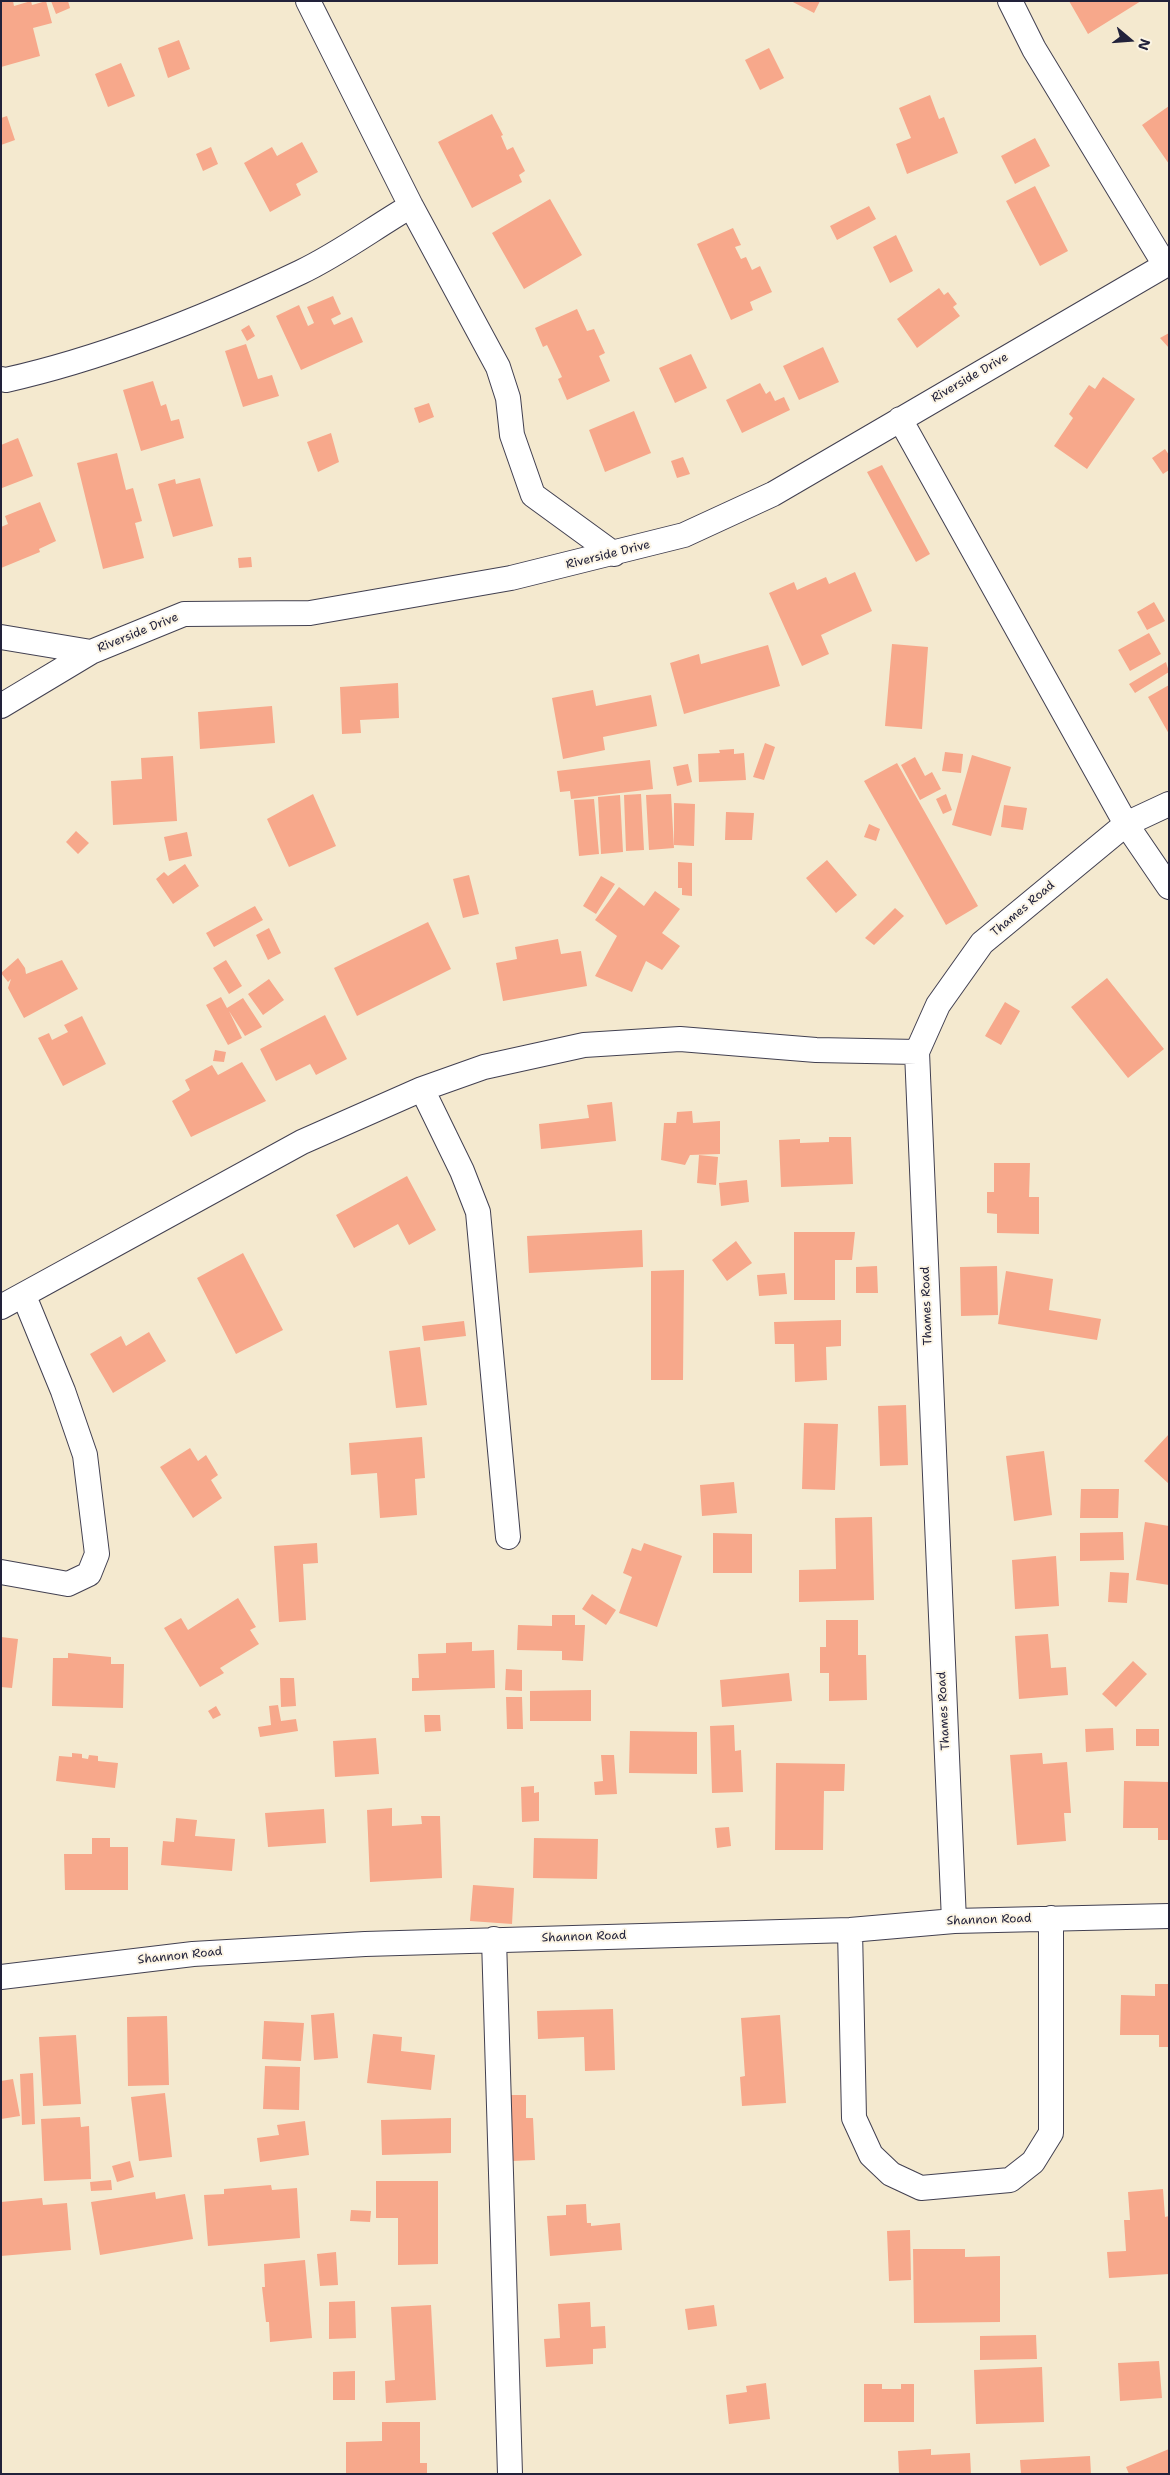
<!DOCTYPE html>
<html>
<head>
<meta charset="utf-8">
<style>
  body { margin:0 }
  #map { position:relative; width:1170px; height:2475px; overflow:hidden; background:#f4e9cf; font-family:"Shantell Sans",sans-serif }
  canvas { display:block }
  .frame { position:absolute; inset:0; border:2px solid #22223b; pointer-events:none }
  .north { position:absolute; left:1105px; top:15px; width:50px; height:50px; -webkit-text-stroke:4px #fcf5e5; paint-order:stroke; rotate:108deg; font-size:14px; font-weight:700; line-height:20px; text-align:center; color:#22223b }
  .north::after { content:''; display:block; margin:auto; width:18px; height:22px; background:#22223b; clip-path:polygon(50% 0,100% 100%,50% 72%,0 100%) }
</style>
</head>
<body>
<div id="map">
<canvas width="1170" height="2475"></canvas>
<div class="frame"></div>
<div class="north">N</div>
</div>
<script>
const ctx = document.querySelector('canvas').getContext('2d');
ctx.lineJoin = 'round';
function fill(path, color) { ctx.fillStyle = color; ctx.fill(path, 'evenodd'); }
function trace(path, color, width, dash) { ctx.strokeStyle = color; ctx.lineWidth = width; ctx.lineCap = dash ? 'butt' : 'round'; ctx.setLineDash(dash || []); ctx.stroke(path); }
function write(font, color, halo, rows, align = 'center') {
  ctx.font = font + ' "Shantell Sans",sans-serif'; ctx.lineWidth = 4; ctx.setLineDash([]); ctx.textBaseline = 'middle'; ctx.strokeStyle = halo; ctx.fillStyle = color; for (const [text, x, y, turn = 0] of rows) {
    ctx.save(); ctx.translate(x, y); ctx.rotate((+turn || 0) * Math.PI / 180); ctx.textAlign = isNaN(turn) ? turn : align; if (halo) ctx.strokeText(text, 0, 0); ctx.fillText(text, 0, 0); ctx.restore();
  }
}
const building = new Path2D(`
  M1 1H13L14 6 31 1 32 5 46 1 52 23 33 28 40 56 1 67Z
  M51 1H68L70 8 56 14Z
  M791 1H820L814 13Z
  M1069 1H1141L1088 34Z
  M179 40 190 69 168 78 158 48Z
  M769 48 784 78 760 90 745 60Z
  M121 63 135 96 108 107 95 74Z
  M930 95 939 119 944 117 958 153 907 174 896 144 911 138 899 108Z
  M1169 106V164L1142 125Z
  M492 114 503 135 501 136 507 150 513 147 525 171 519 175 522 182 472 208 438 142Z
  M7 116 15 140 1 145V118Z
  M1035 138 1050 166 1015 184 1001 156Z
  M302 142 318 172 296 184 301 195 270 212 244 163 272 147 277 156Z
  M211 147 218 164 203 171 196 154Z
  M1035 186 1068 251 1040 266 1006 201Z
  M550 199 582 255 524 289 492 233Z
  M869 206 876 219 837 240 830 226Z
  M733 228 741 245 735 247 741 259 746 257 752 270 760 266 772 292 750 302 753 310 731 320 697 244Z
  M896 235 913 271 890 283 873 247Z
  M939 288 944 295 948 292 957 304 953 307 960 316 917 348 897 319Z
  M333 296 341 314 331 319 334 325 352 317 363 342 301 370 276 316 299 305 308 326 314 323 307 307Z
  M577 309 587 331 594 329 605 353 599 356 610 381 567 400 558 379 562 377 547 345 543 347 535 328Z
  M249 325 255 336 247 341 241 330Z
  M1169 333V348L1160 338Z
  M246 344 258 379 272 375 279 396 243 407 225 351Z
  M823 347 839 382 799 400 783 366Z
  M691 354 707 388 675 403 659 368Z
  M1103 377 1135 399 1087 469 1054 446 1073 418 1069 414 1089 385 1095 389Z
  M153 381 161 406 166 404 171 421 179 419 184 438 141 451 123 390Z
  M760 383 766 394 770 391 775 401 784 397 790 410 742 433 726 400Z
  M429 403 434 417 419 423 414 408Z
  M634 411 651 453 605 472 589 430Z
  M331 433 339 462 318 472 307 442Z
  M18 438 33 476 2 488 1 445Z
  M1165 449 1169 455V470L1163 474 1152 458Z
  M117 453 126 490 133 488 142 521 135 523 144 558 103 569 77 463Z
  M683 457 690 474 677 478 671 461Z
  M882 465 930 554 916 562 867 472Z
  M200 478 213 526 173 537 158 484 175 479 176 484Z
  M40 502 56 541 39 549 40 552 1 568V527L8 524 5 516Z
  M251 557 252 567 239 568 238 558Z
  M855 572 872 611 821 635 829 654 802 666 769 593 794 582 797 590 826 577 829 584Z
  M1154 602 1165 621 1147 630 1137 612Z
  M1149 633 1161 654 1130 671 1118 650Z
  M892 644 928 647 922 729 885 726Z
  M768 645 780 686 684 714 670 663 699 654 701 664Z
  M1166 662 1169 672 1135 693 1129 684Z
  M398 683 399 718 360 720 361 733 342 734 340 687Z
  M1169 685V734L1148 697Z
  M593 690 596 706 651 695 657 726 603 737 605 750 563 759 552 698Z
  M272 706 275 743 200 749 198 712Z
  M765 743 775 747 764 780 753 777Z
  M734 749V754L744 753 746 780 699 782 698 754 720 753 719 750Z
  M945 752 963 754 961 773 942 771Z
  M972 755 1011 767 991 836 952 825Z
  M173 756 177 821 113 825 111 781 142 779 141 758Z
  M915 757 925 776 932 772 941 789 920 800 901 765Z
  M650 760 653 789 571 799 570 791 560 792 557 771Z
  M897 763 978 906 946 925 864 781Z
  M688 764 692 782 677 786 673 767Z
  M313 794 336 846 289 867 267 819Z
  M641 794 644 850 626 851 624 795Z
  M671 794 674 848 649 850 646 795Z
  M946 794 952 810 943 814 936 799Z
  M620 795 623 852 601 854 598 797Z
  M594 799 599 854 579 856 574 800Z
  M674 803 695 804 694 846 674 845Z
  M1004 805 1027 808 1023 830 1001 827Z
  M726 812 754 813 752 840H725Z
  M869 824 880 829 876 841 864 837Z
  M76 831 89 843 78 854 66 842Z
  M187 832 192 856 169 861 164 837Z
  M827 860 857 895 836 913 806 878Z
  M678 862 692 863V896L682 895V888H678Z
  M185 864 199 886 173 904 156 879 164 872 168 876Z
  M469 875 479 914 463 918 453 879Z
  M601 876 615 884 596 914 583 906Z
  M619 887 644 906 655 891 680 909 662 933 680 946 662 970 646 961 632 992 595 976 617 936 595 920Z
  M255 906 263 920 214 947 206 933Z
  M895 908 904 916 874 945 865 938Z
  M428 922 451 969 357 1016 334 968Z
  M269 928 281 953 268 960 256 935Z
  M558 939 561 954 581 951 587 986 503 1001 496 963 517 959 515 947Z
  M18 958 25 968 26 974 62 960 78 989 24 1018 8 988 11 979 8 982 1 973Z
  M226 960 242 986 229 994 213 968Z
  M1107 978 1164 1049 1128 1078 1071 1007Z
  M269 979 284 1000 263 1015 248 994Z
  M221 997 227 1008 243 998 262 1027 245 1036 229 1011 242 1038 228 1045 206 1005Z
  M1005 1002 1020 1011 1001 1045 985 1036Z
  M325 1015 347 1059 316 1075 310 1064 276 1081 260 1049Z
  M82 1016 106 1064 63 1086 38 1038 49 1033 52 1040 68 1032 64 1025Z
  M215 1050 226 1052 224 1062 213 1061Z
  M242 1062 266 1101 191 1137 172 1101 190 1090 185 1080 212 1065 218 1075Z
  M612 1102 616 1141 541 1149 539 1124 589 1118 587 1105Z
  M692 1111 693 1123 720 1121V1154L690 1155 685 1165 661 1160 664 1123H676L677 1112Z
  M829 1137H851L853 1184 781 1187 779 1140 800 1139V1143L829 1142Z
  M699 1155 718 1157 716 1185 697 1183Z
  M994 1163H1030L1029 1197H1039V1234L997 1233V1214L987 1213V1192H994Z
  M407 1176 436 1230 409 1245 398 1224 354 1248 336 1215Z
  M747 1180 749 1202 721 1206 719 1183Z
  M642 1230 643 1267 529 1273 527 1236Z
  M794 1232H855L852 1260H835V1300H794Z
  M736 1241 752 1263 727 1281 712 1260Z
  M243 1253 283 1330 236 1354 197 1278Z
  M877 1266 878 1293H856V1267Z
  M997 1266 998 1315 961 1316 960 1267Z
  M684 1270 683 1380H651V1271Z
  M1006 1271 1053 1279 1049 1310 1101 1319 1097 1340 998 1324Z
  M785 1273 787 1294 759 1296 757 1275Z
  M841 1320V1346L826 1347 827 1380 795 1382 794 1344H775L774 1322Z
  M464 1321 466 1336 424 1341 422 1326Z
  M149 1332 166 1361 113 1393 90 1354 121 1336 126 1346Z
  M420 1347 427 1405 396 1408 389 1351Z
  M906 1405 908 1465 880 1466 878 1406Z
  M804 1423 838 1424 835 1490 802 1489Z
  M1169 1434V1484L1144 1461Z
  M422 1437 425 1478 415 1479 417 1515 380 1518 377 1473 351 1475 349 1443Z
  M190 1448 198 1461 206 1455 218 1475 211 1480 222 1498 193 1518 160 1467Z
  M1044 1451 1052 1515 1014 1521 1006 1456Z
  M734 1482 737 1513 702 1516 700 1485Z
  M1081 1489H1119L1118 1518H1080Z
  M872 1517 874 1600 799 1602V1570L836 1569 835 1518Z
  M1145 1522 1169 1526V1585L1136 1580Z
  M1123 1532 1124 1560 1080 1561V1533Z
  M713 1533 752 1534V1573H713Z
  M317 1543 318 1563 303 1564 306 1620 279 1622 274 1546Z
  M644 1543 682 1556 657 1627 619 1613 632 1577 623 1573 632 1548 641 1551Z
  M1056 1556 1059 1606 1015 1609 1012 1560Z
  M1110 1572 1129 1573 1127 1603 1108 1602Z
  M592 1594 616 1610 606 1625 582 1609Z
  M238 1598 256 1627 250 1630 259 1644 220 1668 224 1673 200 1687 164 1628 181 1618 188 1630Z
  M552 1615H575V1625H585L583 1661 562 1660V1651L517 1650 518 1625 552 1626Z
  M826 1620H858V1655H866L867 1700 829 1701V1673H820V1647H826Z
  M1048 1634 1051 1668 1066 1667 1068 1695 1019 1699 1015 1636Z
  M1 1637 18 1639 12 1688 1 1687Z
  M472 1642V1651L494 1650 495 1688 412 1691V1678H419L418 1654 446 1653V1643Z
  M68 1653 111 1657V1664H124L123 1708 52 1706 53 1658H68Z
  M1133 1661 1147 1674 1116 1707 1102 1694Z
  M506 1669 522 1670V1691L505 1690Z
  M789 1673 792 1701 722 1707 720 1680Z
  M280 1678H294L296 1706 281 1707Z
  M591 1690V1721H530V1691Z
  M506 1697H522L523 1729H507Z
  M278 1705 281 1721 296 1719 298 1731 260 1737 258 1727 271 1725 269 1706Z
  M216 1706 221 1715 213 1719 208 1711Z
  M424 1715H440L441 1731 425 1732Z
  M734 1725 735 1751 741 1750 743 1792 712 1793 710 1726Z
  M1113 1728 1114 1750 1086 1752 1085 1729Z
  M1136 1729H1159V1746H1136Z
  M630 1731 697 1732V1774L629 1773Z
  M376 1738 379 1774 335 1777 333 1741Z
  M72 1753 82 1754V1758L88 1759 89 1755 98 1756V1761L118 1763 115 1788 56 1781 59 1756 72 1757Z
  M1042 1753 1043 1764 1067 1762 1071 1813H1064L1066 1841 1017 1845 1010 1755Z
  M601 1755H614L617 1794 595 1795 594 1782 603 1781Z
  M776 1763 845 1764 844 1791H824L823 1850H775Z
  M1124 1781 1169 1782V1840H1158V1828H1123Z
  M534 1786V1793L539 1792V1821L522 1822 521 1787Z
  M392 1808V1826L422 1824 421 1816H440L442 1878 370 1882 367 1810Z
  M324 1809 326 1843 268 1847 265 1813Z
  M176 1818 197 1820 195 1836 235 1839 232 1871 161 1865 163 1841 174 1842Z
  M729 1827 731 1846 717 1848 715 1828Z
  M92 1838H110V1847H128V1890H65L64 1854H92Z
  M534 1838 598 1839 597 1879 533 1878Z
  M473 1885 514 1888 512 1924 470 1921Z
  M1155 1984H1169V2047H1159V2035H1120L1121 1995 1155 1996Z
  M613 2009 615 2070 585 2071 584 2037 538 2039 537 2011Z
  M334 2013 338 2058 314 2060 311 2015Z
  M780 2015 786 2103 742 2106 740 2077 745 2076 741 2018Z
  M167 2016 169 2085 128 2086 127 2017Z
  M264 2021 304 2023 301 2061 262 2059Z
  M373 2034 402 2037 401 2051 435 2055 431 2090 367 2083Z
  M76 2035 81 2104 43 2106 39 2037Z
  M265 2066 300 2067 299 2110 263 2109Z
  M33 2073 35 2124 22 2125 20 2074Z
  M13 2079 20 2116 1 2119V2081Z
  M165 2093 172 2157 139 2161 131 2097Z
  M510 2095H526V2118H533L535 2160 512 2161Z
  M80 2117 81 2127 89 2126 91 2179 44 2181 41 2119Z
  M451 2118V2153L382 2155 381 2120Z
  M305 2121 309 2155 260 2162 257 2138 279 2135 277 2125Z
  M130 2161 134 2177 117 2182 112 2166Z
  M111 2180 112 2190 91 2191 90 2182Z
  M376 2181H438V2264L398 2265V2218H376Z
  M271 2185 272 2190 297 2188 300 2238 208 2246 204 2195 224 2194V2189Z
  M1163 2189 1165 2217 1169 2216V2274L1109 2278 1107 2252 1126 2251 1124 2220H1130L1128 2192Z
  M155 2192 156 2199 185 2194 193 2239 100 2255 91 2202Z
  M42 2198 43 2205 67 2203 71 2250 1 2256V2202Z
  M586 2204 587 2223H591V2226L620 2223 622 2250 550 2256 547 2216 566 2215V2205Z
  M351 2210 371 2211 370 2222 350 2221Z
  M910 2230 911 2280 889 2281 887 2231Z
  M913 2249H965V2257L1000 2256V2322L914 2323Z
  M336 2252 338 2285 320 2286 317 2254Z
  M305 2260 312 2338 270 2342 269 2322H266L262 2287H265L264 2264Z
  M355 2301 356 2338 329 2339V2302Z
  M590 2302 591 2327 605 2326 606 2348 593 2349V2364L546 2367 544 2339 560 2338 558 2304Z
  M431 2305 436 2400 386 2403 385 2381 395 2380 391 2307Z
  M714 2305 717 2326 688 2330 685 2309Z
  M1036 2335 1037 2359 980 2360V2336Z
  M1159 2361 1162 2398 1120 2401 1118 2363Z
  M1042 2367 1044 2422 976 2424 974 2370Z
  M355 2371V2400H333V2372Z
  M766 2383 770 2419 729 2424 726 2395 747 2392 746 2386Z
  M864 2384H882V2389H901V2384H914V2422H864Z
  M382 2422H420V2463H427V2474H346V2442L382 2441Z
  M931 2449V2455L970 2453 971 2474H899L898 2451Z
  M1169 2449V2474H1129L1126 2467Z
  M1090 2456 1091 2474H1021L1020 2460Z`);
const minor = new Path2D(`
  M308 1 411 206 498 367 508 398 512 435 533 495 614 554
  M1010 1 1034 49 1165 265
  M1 379 6 380C108 357 207 317 301 272 339 254 375 227 411 206
  M900 419 1126 824 1169 887
  M1 637 91 652
  M1 706 91 652 184 614 310 613 511 578 684 535 773 494 1169 263
  M422 1089 462 1171 478 1212 508 1537
  M1 1307 302 1142 422 1089 484 1067 584 1045 680 1039 816 1050 917 1052
  M1 1572 68 1584 89 1574 97 1554 85 1455 63 1391 24 1296
  M954 1921 917 1052 938 1005 982 943 1126 824 1169 804
  M850 1930 854 2118 871 2155 891 2174 921 2188 1010 2180 1033 2162 1051 2133V1918
  M494 1939 510 2474
  M1 1977 193 1954 365 1944 850 1930 954 1921 1169 1916`);
const streetNames = [
  ["Riverside Drive",970,378,-30],
  ["Riverside Drive",608,555,-14],
  ["Riverside Drive",138,633,-22],
  ["Thames Road",1023,909,-40],
  ["Thames Road",927,1306,-92],
  ["Thames Road",944,1711,-93],
  ["Shannon Road",989,1920,-2],
  ["Shannon Road",584,1937,-2],
  ["Shannon Road",180,1956,-6]
];
fill(building, '#f7a88b');
trace(minor, '#424051', 26);
trace(minor, '#fff', 24);
write('12px', '#22223b', '#fcf5e5', streetNames);
</script>
</body>
</html>
